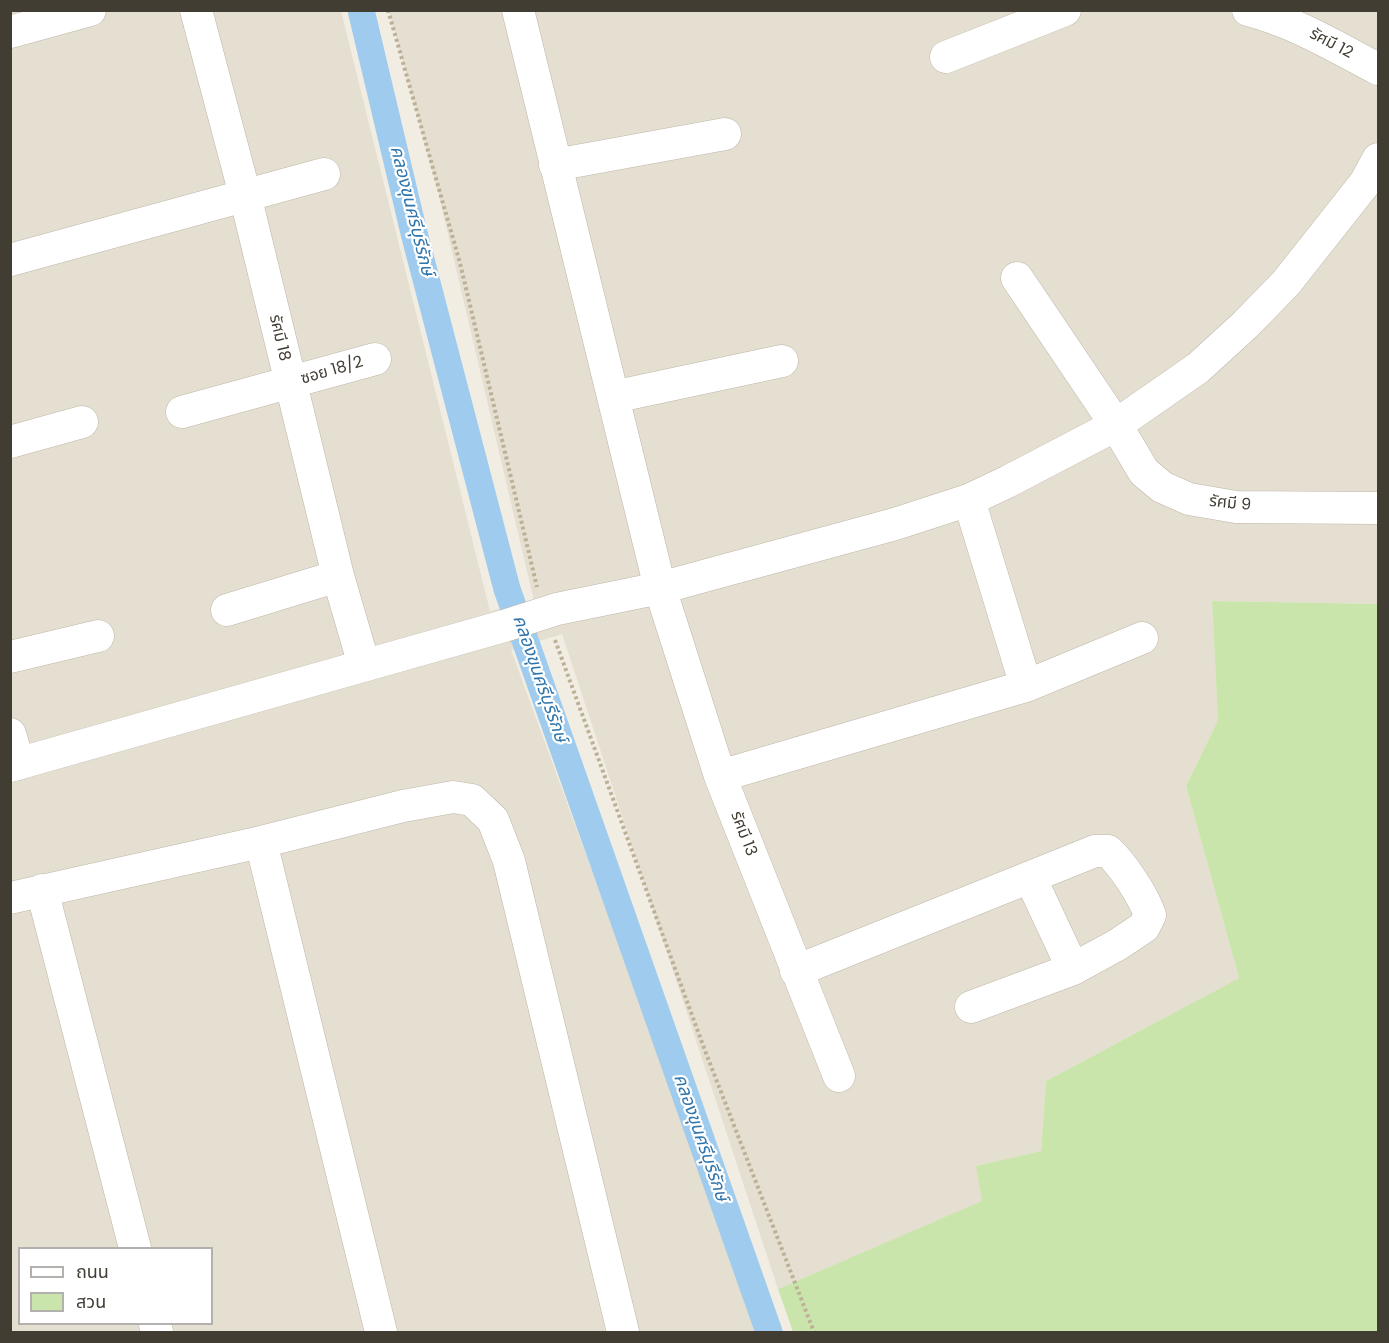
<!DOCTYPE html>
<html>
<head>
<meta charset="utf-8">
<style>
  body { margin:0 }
  #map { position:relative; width:1389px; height:1343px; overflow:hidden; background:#f1ede3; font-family:Poppins,"Noto Sans Thai",sans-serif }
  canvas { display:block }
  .frame { position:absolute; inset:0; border:12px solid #423d33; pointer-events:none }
  .legend { position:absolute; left:18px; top:1247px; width:195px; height:78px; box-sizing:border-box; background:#fff; border:2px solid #b3b1ad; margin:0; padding:8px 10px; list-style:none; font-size:18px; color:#423d33 }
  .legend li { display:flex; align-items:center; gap:12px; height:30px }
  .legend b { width:30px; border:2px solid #b3b1ad }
</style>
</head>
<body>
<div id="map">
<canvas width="1389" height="1343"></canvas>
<div class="frame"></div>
<ul class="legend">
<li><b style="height:8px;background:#fff"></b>ถนน</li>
<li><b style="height:16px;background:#cae5ab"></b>สวน</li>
</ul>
</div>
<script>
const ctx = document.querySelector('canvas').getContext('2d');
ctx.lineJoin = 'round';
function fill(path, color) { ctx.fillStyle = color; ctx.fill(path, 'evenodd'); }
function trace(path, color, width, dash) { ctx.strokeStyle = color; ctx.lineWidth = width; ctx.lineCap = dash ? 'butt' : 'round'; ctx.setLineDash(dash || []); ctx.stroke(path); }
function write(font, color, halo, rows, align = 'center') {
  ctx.font = font + ' Poppins,"Noto Sans Thai",sans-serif'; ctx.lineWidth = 4.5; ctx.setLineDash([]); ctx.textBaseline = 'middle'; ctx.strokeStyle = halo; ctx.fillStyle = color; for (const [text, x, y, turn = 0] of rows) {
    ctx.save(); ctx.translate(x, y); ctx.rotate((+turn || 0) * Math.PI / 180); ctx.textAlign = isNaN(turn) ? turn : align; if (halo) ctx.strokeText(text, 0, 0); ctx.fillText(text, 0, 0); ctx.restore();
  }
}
const residential = new Path2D(`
  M10 11H341L490 611 534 601 439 196 389 11H1378V604L1212 601 1218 720 1186 786 1239 978 1046 1081 1041 1151 976 1166 983 1201 778 1289 562 634 511 650 761 1332H11ZM20 1248H212V1324H20Z`);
const green = new Path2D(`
  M1212 601 1378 604V1332H793L778 1289 982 1201 976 1166 1041 1151 1046 1081 1239 978 1186 786 1218 720Z`);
const canal = new Path2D(`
  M361 10 414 233 507 589 769 1332`);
const path = new Path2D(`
  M388 10 460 263 537 587
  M555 640 704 1048 814 1332`);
const street = new Path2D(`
  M196 10 245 195 338 576 364 665
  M518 10 660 588 720 776 839 1076
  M1248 10C1295 22 1336 47 1378 69
  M10 32 90 10
  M946 57 1065 10
  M555 165 725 134
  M10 260 324 174
  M1017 278 1116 425 1144 472 1162 487 1189 499 1236 507 1378 508
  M613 397 782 361
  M182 412 375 359
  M10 442 82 422
  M969 500 1026 686
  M227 610 338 576
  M10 657 98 636
  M10 734 19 764
  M10 766 504 626 557 609 660 588 895 524 969 500 1007 482 1116 425 1198 368 1245 325 1286 283 1365 183 1378 159
  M720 776 1026 686 1142 638
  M261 842 381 1332
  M1030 877 1073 969
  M42 890 135 1248
  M10 898 261 842 403 806 453 797 472 800 493 820 509 861 623 1332
  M796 971 1095 851H1108C1123 865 1143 895 1150 915L1144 927 1117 945 1073 969 971 1007
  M155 1324 157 1332`);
const streetNames = [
  ["รัศมี 12",1331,44,28],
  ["รัศมี 18",279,338,77],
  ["ซอย 18/2",332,371,-16],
  ["รัศมี 9",1230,504,6],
  ["รัศมี 13",743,834,69]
];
const waterNames = [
  ["คลองขุนศรีบุรีรักษ์",411,211,76],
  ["คลองขุนศรีบุรีรักษ์",539,679,71],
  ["คลองขุนศรีบุรีรักษ์",700,1138,71]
];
fill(residential, '#e5dfd1');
fill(green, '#cae5ab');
trace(canal, '#9fccee', 27);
trace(street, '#bfb7a9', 33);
trace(path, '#bdb097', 4, [3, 3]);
trace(street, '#fff', 32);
write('16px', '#423d33', '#fff', streetNames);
write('italic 18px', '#3075ab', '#fff', waterNames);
</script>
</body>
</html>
